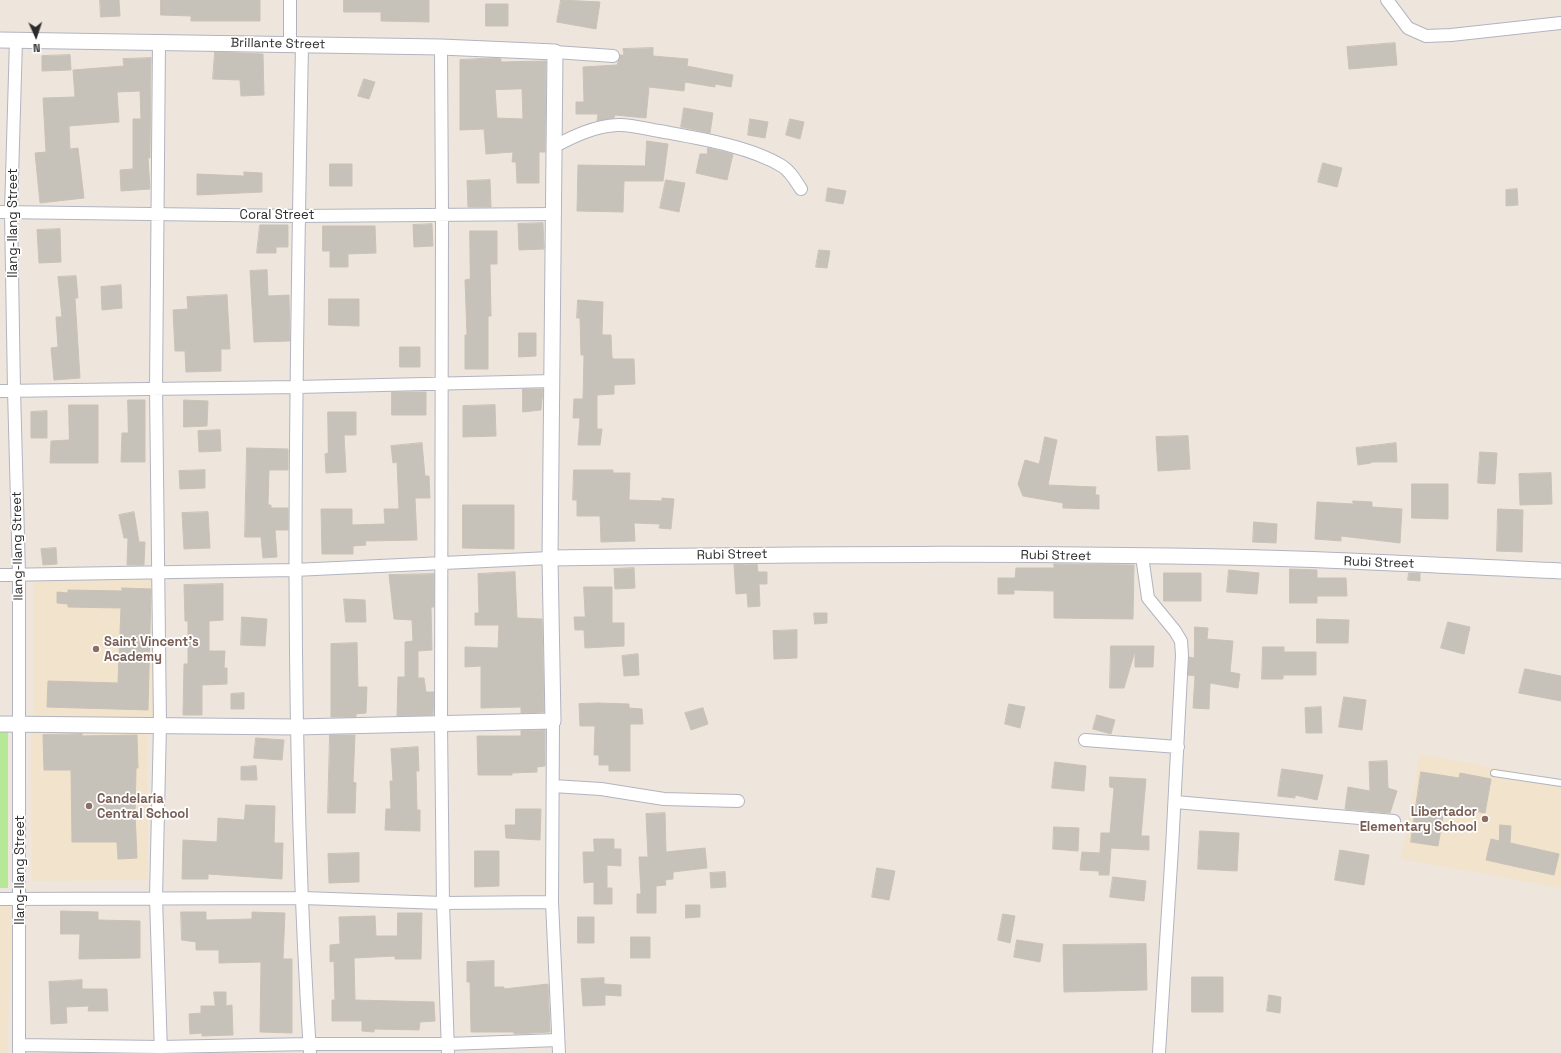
<!DOCTYPE html>
<html>
<head>
<meta charset="utf-8">
<style>
  body { margin:0 }
  #map { position:relative; width:1561px; height:1053px; overflow:hidden; background:#eee6dd; font-family:"Space Grotesk",sans-serif }
  canvas { display:block }
  .north { position:absolute; left:16px; top:16px; width:40px; height:40px; -webkit-text-stroke:3px #fff; paint-order:stroke; rotate:177deg; font-size:11px; font-weight:700; line-height:16px; text-align:center; color:#2c2c2c }
  .north::after { content:''; display:block; margin:auto; width:14px; height:18px; background:#2c2c2c; clip-path:polygon(50% 0,100% 100%,50% 72%,0 100%) }
</style>
</head>
<body>
<div id="map">
<canvas width="1561" height="1053"></canvas>
<div class="north">N</div>
</div>
<script>
const ctx = document.querySelector('canvas').getContext('2d');
ctx.lineJoin = 'round';
function fill(path, color) { ctx.fillStyle = color; ctx.fill(path, 'evenodd'); }
function trace(path, color, width, dash) { ctx.strokeStyle = color; ctx.lineWidth = width; ctx.lineCap = dash ? 'butt' : 'round'; ctx.setLineDash(dash || []); ctx.stroke(path); }
function write(font, color, halo, rows, align = 'center') {
  ctx.font = font + ' "Space Grotesk",sans-serif'; ctx.lineWidth = 3.5; ctx.setLineDash([]); ctx.textBaseline = 'middle'; ctx.strokeStyle = halo; ctx.fillStyle = color; for (const [text, x, y, turn = 0] of rows) {
    ctx.save(); ctx.translate(x, y); ctx.rotate((+turn || 0) * Math.PI / 180); ctx.textAlign = isNaN(turn) ? turn : align; if (halo) ctx.strokeText(text, 0, 0); ctx.fillText(text, 0, 0); ctx.restore();
  }
}
const education = new Path2D(`
  M34 580H158V718H34Z
  M31 732H147L148 880 32 881Z
  M1420 754 1561 780V888L1401 859Z
  M0 906H13L7 1053H0Z`);
const green = new Path2D(`
  M0 732H8V888H0Z`);
const building = new Path2D(`
  M100 0H119L120 16 101 17Z
  M161 0H260V21H191V16L161 15Z
  M344 0H429V22L381 21V12H344Z
  M561 0 600 2 596 29 557 22Z
  M486 4H508V26H486Z
  M1395 43 1397 65 1349 69 1347 47Z
  M653 48V56L688 59 687 66 733 75 731 87 715 84V87L685 82 684 91 649 87 646 118 615 115 614 118 597 121 598 114H576V102H584L583 67 617 65 620 55H624L623 49Z
  M215 52 263 54 264 95 241 96 240 80 213 79Z
  M70 55 71 70 42 71V56Z
  M151 58 150 158H148L150 189 121 191 120 170 133 169V119H141L140 91 117 92 119 122 69 126 70 149 78 148 84 198 40 203 35 153 46 152 43 98 75 97 73 70 124 66 123 59Z
  M494 58 501 59V62L546 61 545 152H539V183H517L516 162H512L513 152 486 154 484 129 460 130V60ZM522 89 523 119 497 118 495 90Z
  M364 79 375 82 369 99 358 96Z
  M684 108 713 113 710 133 681 127Z
  M750 119 768 122 765 138 748 135Z
  M790 119 804 122 800 139 786 135Z
  M647 141 668 144 663 181H624L623 212 577 211 578 165 645 166Z
  M708 148 733 154 727 180 696 173 700 154H707Z
  M1323 163 1342 168 1337 187 1318 182Z
  M330 164H352V186H330Z
  M244 172 262 173V192L197 195V174L244 176Z
  M490 180 491 207H468L467 181Z
  M666 180 685 183 679 212 660 208Z
  M828 188 846 191 843 204 826 201Z
  M1517 189 1518 205 1506 206V190Z
  M543 223 544 249 519 250 518 224Z
  M432 224 433 246 414 247 413 225Z
  M260 225H288V247H276V253H257Z
  M323 226H375L376 253 348 254V267H330V251H323Z
  M60 229 61 262 39 263 37 230Z
  M470 231H497V264H490L491 316H488V369H465V335H467L465 280 470 279Z
  M819 250 830 251 827 268 816 267Z
  M267 270 268 296 289 295 290 341 254 342 250 271Z
  M76 276 78 298H75L80 378 54 380 51 348 58 347 56 317H62L58 277Z
  M121 285 122 308 102 310 101 287Z
  M227 295 230 349H221V371L186 372 185 351H175L173 310 188 309 187 297Z
  M329 299H359V326L329 325Z
  M578 300 603 302 602 335H611L612 358 614 359H634L635 384 614 385V394L597 395V429H602L600 445H578L580 418H573L574 399H583L584 355H581L580 318H577Z
  M519 333H536V356L519 357Z
  M400 347H420V367H400Z
  M523 389H543L541 410 523 412Z
  M392 392H426V415H392Z
  M128 400H145V462H121L122 433H128Z
  M184 400 208 401 207 426 184 427Z
  M69 405H98V463H50L51 441 69 440Z
  M495 405 496 436 463 437V406Z
  M47 411V438H31V412Z
  M328 412H356V435H344L346 472 326 473 325 454 328 453Z
  M220 430 221 451 199 452 198 431Z
  M1188 436 1190 469 1158 471 1156 437Z
  M1045 437 1057 440 1048 485 1096 487 1095 495H1099V509L1063 508V503L1023 496 1018 484 1025 460 1039 464Z
  M422 443 425 476H429L430 498H415L417 540 365 541 366 545 353 546V554H322L321 509H352V525L385 524 384 509H399L397 462 393 463 391 446Z
  M1396 443 1397 462H1371V463L1358 465 1356 448Z
  M247 448 288 449V470H269L268 505H271V508H288V530H275L277 557 263 558 261 537H245Z
  M1480 452 1497 453 1495 484 1478 483Z
  M205 470V488L180 489 179 471Z
  M574 470H613V473H630L629 500 662 501V498L674 499 671 529 659 528 660 524 634 523 635 541 601 542 600 516H577V500H573Z
  M1551 473 1552 504 1520 505 1519 474Z
  M1412 484H1448V519L1412 518Z
  M1353 501 1372 502V507L1402 509 1400 543 1341 536V541L1315 539 1317 502 1353 504Z
  M463 505H514V549L463 548Z
  M1498 509 1523 510 1522 552 1497 551Z
  M134 512 139 542H145L144 565H127L128 538H124L119 515Z
  M208 512 210 548 184 549 182 513Z
  M1254 522 1277 524 1276 543 1253 542Z
  M56 548 57 564 43 565 41 549Z
  M757 564 758 572H767V584H759L760 606 748 607 747 593 736 594 734 565Z
  M1054 564 1134 565 1133 619 1054 618V591L1014 590V594H998V578H1015L1016 568H1054Z
  M634 568 635 588 615 589 614 569Z
  M1290 569 1317 570V578H1346L1347 596H1317V603H1290Z
  M1229 570 1259 573 1257 594 1227 592Z
  M515 572 517 618 542 619 544 712 521 713V707L481 708V666L465 667V647L498 648 499 625H475V613H479L478 574Z
  M1164 573H1201V601H1164Z
  M1409 573H1420V581L1408 580Z
  M434 574V607H431L432 650 418 651V678H424L426 692H434L433 715 397 716 398 677H405V642L413 641 412 620 394 619 389 575Z
  M223 584V620L209 621V651H225L224 668H227V684L202 685V715H183L184 664H188V621H185L184 585Z
  M584 587H612V623H624V646L585 648 584 630H575L574 617H585Z
  M122 588 151 589 148 710 47 707 48 681 118 683 121 608 68 607V604L57 603V592L68 593V590L122 591Z
  M344 599 365 600 366 622H346Z
  M814 613H827V623L815 624Z
  M242 617 267 619 265 646 241 645Z
  M1317 619 1349 620 1348 643H1317Z
  M1448 622 1470 627 1464 654 1441 648Z
  M1195 627 1208 628 1207 639 1233 641 1230 672 1240 674 1238 688 1210 683 1209 709 1193 708 1195 676 1188 675 1189 657 1194 658Z
  M797 630V658L774 659 773 631Z
  M357 643 358 687H367L366 713 356 714V717H331V644Z
  M1111 646H1154L1153 667H1135V651L1124 688H1110Z
  M1263 647H1284V652H1316V675H1283V679H1262Z
  M638 654 639 675 624 676 622 656Z
  M1525 669 1561 676V701L1519 693Z
  M244 693V709H231V694Z
  M1344 697 1366 700 1362 730 1339 727Z
  M598 703 629 704V708L642 709 643 724H630V771H609V765H599V755H594L595 726H580L579 704Z
  M1009 704 1025 707 1020 728 1005 724Z
  M1321 707 1322 733H1306L1305 708Z
  M703 708 708 724 691 730 685 713Z
  M1097 715 1115 720 1111 734 1093 729Z
  M545 730V766L537 767V772L512 773V775H478L477 736H521V731Z
  M82 734V736L137 735 138 768H136L135 813 137 858 118 859 117 842H72L71 770H44L43 735Z
  M330 735H355L353 782 356 783 355 813H328Z
  M256 738 284 740 282 760 254 758Z
  M418 747 419 771H416L417 810H420V831L385 830 386 809H391L390 781H393L391 749Z
  M1387 761 1388 788 1397 791 1390 813 1345 809 1348 787 1370 791 1369 762Z
  M1055 762 1086 766 1084 791 1052 788Z
  M256 766 257 780H241V767Z
  M1282 769 1323 775 1317 800 1295 795V798L1278 796Z
  M1421 772 1459 778 1460 773 1491 779 1485 813 1445 805 1438 846 1411 842Z
  M1110 777 1146 779 1141 836H1149V850L1111 848 1109 875H1099V871L1080 870 1082 852 1100 853 1101 833H1110L1114 788 1110 787Z
  M246 805 275 806 274 843H283L282 879 208 874V879H182L183 840 217 842 218 818 244 820Z
  M516 809H541L540 840 506 838 505 825H515Z
  M665 813 666 852 705 848 707 868 673 872V879L665 880 666 885 656 886V913H637V894H641L639 857H648L646 814Z
  M1500 825 1511 826 1510 843 1559 854 1554 875 1486 860 1491 839 1499 841Z
  M1054 827 1079 828 1078 851 1053 849Z
  M1200 831 1239 833 1237 871 1198 869Z
  M594 839H614V849H621V866L607 865V888H612V904H594V882L584 883 583 852H594Z
  M1340 850 1369 855 1364 885 1335 880Z
  M475 851H499V886L475 887Z
  M359 853V882L329 883 328 854Z
  M877 868 895 871 889 900 872 897Z
  M725 872 726 887 711 888 710 873Z
  M1113 877 1146 881 1144 901 1110 897Z
  M686 905H700V917L686 918Z
  M61 911 98 912V920L140 921V958L79 959 80 934H61Z
  M181 912H206V920L252 919V912L285 913 283 959H292V1033L260 1032 261 962 219 963V950H196V942L182 940Z
  M398 913H422L421 959H395V956L354 958 355 1000 434 1002 435 1021 420 1022 419 1030 374 1029V1032L362 1031V1021H332V1000H335L334 961 330 962V945L340 944 339 917 375 916 376 936H397Z
  M1003 914 1015 916 1010 943 998 940Z
  M578 917H594V943H578Z
  M631 937H650V958H631Z
  M1017 940 1043 944 1040 962 1014 957Z
  M1146 944 1147 990 1064 992 1063 945Z
  M494 961V987H504V989L548 984 550 1032 514 1034V1032H471L470 982H467V962Z
  M1192 977H1223V1012H1192Z
  M604 978V984L621 985V996L605 995V1005L583 1006 581 979Z
  M82 980V989H107L108 1011H88L89 1006 66 1007 67 1023 51 1024 49 982Z
  M214 992H226V1006L232 1005 233 1035 202 1036V1033L190 1034 189 1014 201 1013V1006H215Z
  M1269 995 1281 997 1280 1013 1267 1011Z`);
const service = new Path2D(`
  M1494 773 1561 783`);
const minor = new Path2D(`
  M290 0V44
  M1387 0 1408 28 1426 36 1451 35 1561 23
  M16 40 11 212 14 390 19 575V1053
  M159 41 156 389 160 725 156 898 161 1053
  M302 44C296 380 288 717 310 1053
  M441 47 442 215 441 724 443 903 448 1053
  M555 52 613 56
  M555 146C574 136 595 126 617 125 631 124 646 129 659 131 697 138 749 146 782 166 791 172 795 180 801 189
  M0 212 299 216 554 214
  M0 391 297 387 553 381
  M1142 556 1148 598 1175 631 1181 641 1182 655 1172 848 1159 1053
  M0 575 294 570 550 558
  M553 721 552 902 559 1053
  M1085 740 1178 747
  M553 786 601 789 664 799 738 801
  M1175 802 1394 821
  M0 899 303 898 443 903 552 902
  M19 1045 160 1047 309 1044H448L558 1040`);
const tertiary = new Path2D(`
  M0 40 441 47 555 52 550 558 553 721 296 727 0 724
  M550 558C799 554 1048 552 1297 559 1385 562 1473 567 1561 571`);
const markers = [
  [96,649,4,"#8d6e63"],
  [89,806,4,"#8d6e63"],
  [1485,819,4,"#8d6e63"]
];
const streetNames = [
  ["Brillante Street",278,44,1],
  ["Coral Street",277,215],
  ["Ilang-Ilang Street",13,223,-90],
  ["Ilang-Ilang Street",18,546,-91],
  ["Rubi Street",732,555,-1],
  ["Rubi Street",1056,556,1],
  ["Rubi Street",1379,563,2],
  ["Ilang-Ilang Street",20,870,-90]
];
const educationNames = [
  ["Saint Vincent's",104,642],
  ["Academy",104,657],
  ["Candelaria",97,799],
  ["Central School",97,814],
  ["Libertador",1477,812,"right"],
  ["Elementary School",1477,827,"right"]
];
fill(education, '#f1e3cc');
fill(green, '#b5e897');
fill(building, '#c6c1b9');
trace(building, '#cac2b6', 1);
trace(service, '#b1b4c0', 8);
trace(minor, '#b1b4c0', 14);
trace(tertiary, '#b1b4c0', 17);
trace(service, '#fff', 6);
trace(minor, '#fff', 12);
trace(tertiary, '#fff', 15);
for (const [x, y, r, color] of markers) { const dot = new Path2D(); dot.arc(x, y, r, 0, 2 * Math.PI); ctx.fillStyle = color; ctx.fill(dot); trace(dot, '#fff', 1.5); }
write('13px', '#2c2c2c', '#fff', streetNames);
write('bold 13px', '#785e54', '#fff', educationNames, 'left');
</script>
</body>
</html>
